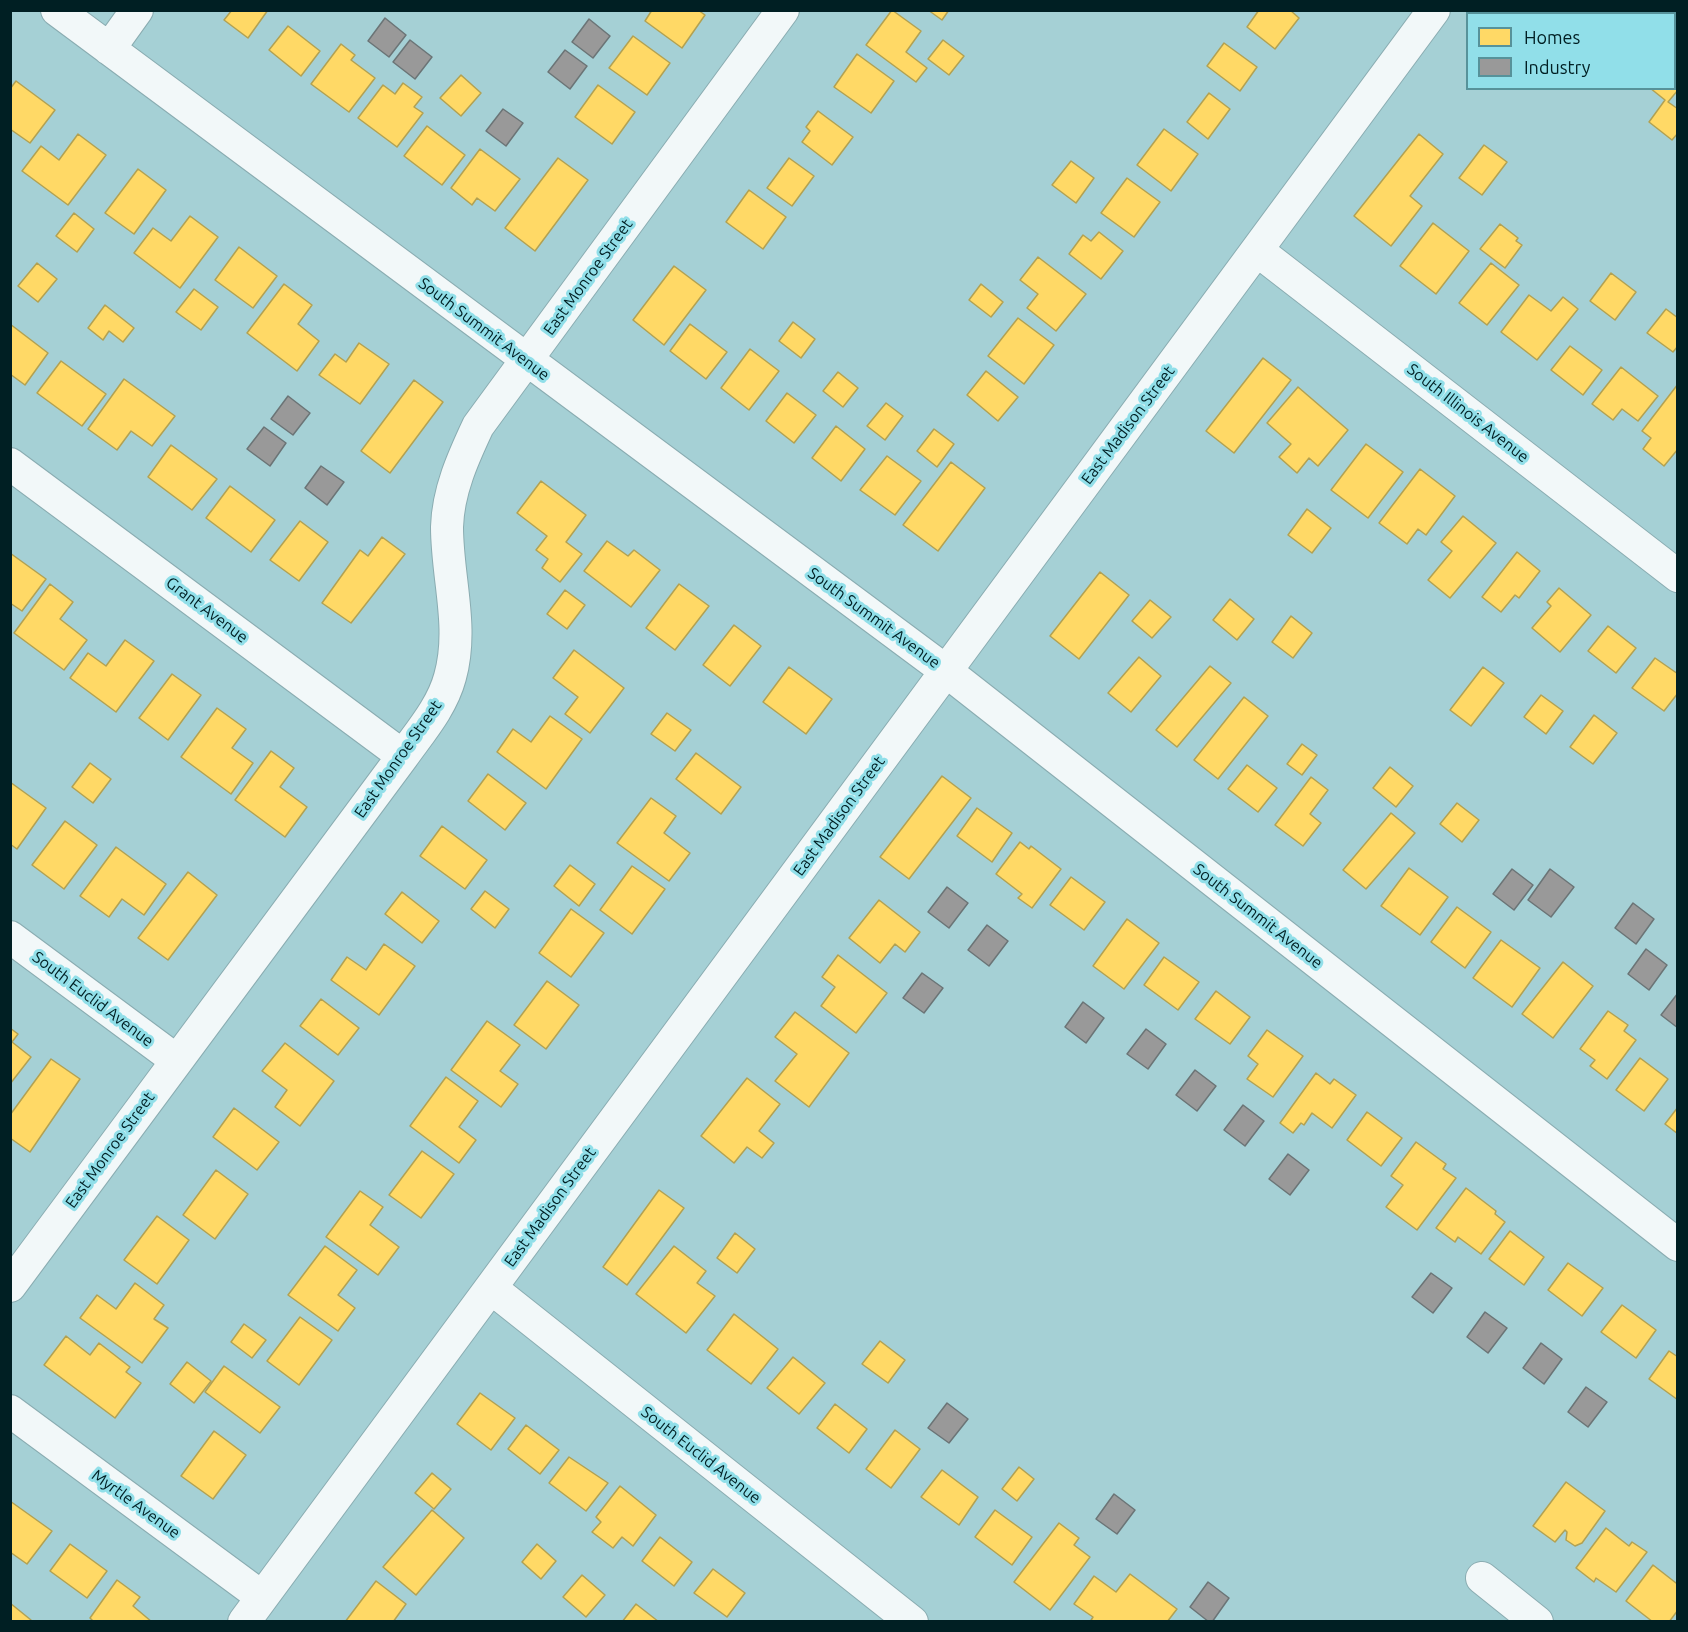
<!DOCTYPE html>
<html>
<head>
<meta charset="utf-8">
<style>
  body { margin:0 }
  #map { position:relative; width:1688px; height:1632px; overflow:hidden; background:#a5d0d5; font-family:Ubuntu,sans-serif }
  canvas { display:block }
  .frame { position:absolute; inset:0; border:12px solid #001f23; pointer-events:none }
  .legend { position:absolute; left:1466px; top:12px; width:210px; height:78px; box-sizing:border-box; background:#91dfe9; border:2px solid #57929a; margin:0; padding:8px 10px; list-style:none; font-size:18px; color:#001f23 }
  .legend li { display:flex; align-items:center; gap:12px; height:30px }
  .legend b { width:30px; border:2px solid #57929a }
</style>
</head>
<body>
<div id="map">
<canvas width="1688" height="1632"></canvas>
<div class="frame"></div>
<ul class="legend">
<li><b style="height:16px;background:#ffd966"></b>Homes</li>
<li><b style="height:16px;background:#999"></b>Industry</li>
</ul>
</div>
<script>
const ctx = document.querySelector('canvas').getContext('2d');
ctx.lineJoin = 'round';
function fill(path, color) { ctx.fillStyle = color; ctx.fill(path, 'evenodd'); }
function trace(path, color, width, dash) { ctx.strokeStyle = color; ctx.lineWidth = width; ctx.lineCap = dash ? 'butt' : 'round'; ctx.setLineDash(dash || []); ctx.stroke(path); }
function write(font, color, halo, rows, align = 'center') {
  ctx.font = font + ' Ubuntu,sans-serif'; ctx.lineWidth = 6; ctx.setLineDash([]); ctx.textBaseline = 'middle'; ctx.strokeStyle = halo; ctx.fillStyle = color; for (const [text, x, y, turn = 0] of rows) {
    ctx.save(); ctx.translate(x, y); ctx.rotate((+turn || 0) * Math.PI / 180); ctx.textAlign = isNaN(turn) ? turn : align; if (halo) ctx.strokeText(text, 0, 0); ctx.fillText(text, 0, 0); ctx.restore();
  }
}
const homes = new Path2D(`
  M232 10H268L248 38 224 20Z
  M652 10H698L705 15 682 48 645 21Z
  M892 10 921 31 906 52 927 68 916 82 866 45Z
  M928 10H949L942 20Z
  M1259 10H1290L1299 18 1275 49 1247 27Z
  M1510 10H1542L1540 14H1508Z
  M288 26 320 51 301 76 269 50Z
  M633 36 670 63 647 95 609 68Z
  M943 40 964 56 949 75 928 59Z
  M1224 43 1257 67 1240 91 1207 66Z
  M341 44 355 55 351 60 375 78 349 112 311 84Z
  M1678 50V90L1668 102 1678 109V133L1672 140 1649 122 1665 100 1650 88H1674V54Z
  M857 54 894 81 871 113 834 87Z
  M461 75 481 93 461 116 440 98Z
  M16 81 55 110 30 143 10 129V89Z
  M403 83 422 97 414 107 423 113 397 147 358 118 383 85 395 94Z
  M598 85 635 112 612 144 575 117Z
  M1209 93 1230 109 1208 139 1187 122Z
  M818 111 853 137 832 165 802 142 810 131 806 127Z
  M427 126 465 155 442 185 404 156Z
  M1164 129 1198 154 1171 191 1137 165Z
  M78 134 106 155 68 205 22 171 41 146 59 160Z
  M1419 134 1443 154 1410 196 1422 206 1391 246 1354 216Z
  M1484 145 1507 162 1482 195 1459 178Z
  M480 149 520 179 495 211 477 198 472 205 451 188Z
  M558 158 588 180 535 251 505 228Z
  M789 158 814 176 792 206 767 188Z
  M1071 161 1094 178 1076 203 1052 185Z
  M138 169 166 190 134 234 105 213Z
  M1127 178 1160 202 1134 237 1101 213Z
  M749 190 786 217 763 249 726 222Z
  M74 213 94 229 77 252 56 236Z
  M190 216 218 237 180 288 134 253 153 228 171 241Z
  M1433 223 1469 251 1436 294 1400 266Z
  M1500 224 1518 238 1516 241 1522 245 1505 268 1480 249Z
  M1099 232 1123 251 1101 279 1069 254 1083 235 1091 241Z
  M239 247 277 276 253 308 215 280Z
  M1038 257 1086 294 1056 331 1027 308 1038 294 1020 280Z
  M37 263 57 279 38 302 18 286Z
  M1491 263 1519 285 1487 325 1459 303Z
  M674 266 706 290 664 345 633 320Z
  M1611 273 1636 292 1615 320 1590 301Z
  M284 284 312 305 298 324 319 341 297 371 247 333Z
  M981 284 1003 302 991 317 969 300Z
  M194 289 218 307 201 330 176 312Z
  M1529 295 1551 311 1563 297 1578 309 1537 360 1501 332Z
  M105 305 134 328 123 342 109 331 103 340 88 328Z
  M1666 309 1678 318V346L1673 352 1647 333Z
  M1018 318 1054 345 1024 384 988 356Z
  M793 322 815 339 801 358 779 341Z
  M10 324 48 353 25 385 10 374Z
  M690 324 727 352 706 379 670 351Z
  M359 343 389 364 360 404 319 375 335 354 346 362Z
  M1570 346 1602 370 1583 395 1551 370Z
  M750 349 779 371 749 410 721 388Z
  M1263 358 1291 380 1234 453 1206 431Z
  M61 361 106 394 82 426 37 393Z
  M1621 367 1658 396 1638 421 1622 409 1613 420 1592 404Z
  M986 371 1018 397 998 421 967 395Z
  M838 372 858 388 843 407 823 391Z
  M124 379 175 416 152 446 131 431 117 450 88 429Z
  M414 380 443 402 390 473 361 451Z
  M1678 384V449L1664 466 1643 449 1651 438 1642 431Z
  M1298 387 1348 430 1318 466 1309 458 1297 473 1279 457 1291 444 1267 423Z
  M787 393 816 415 794 443 766 421Z
  M886 403 903 416 885 440 867 426Z
  M836 426 865 449 841 481 812 458Z
  M934 429 954 444 937 467 917 451Z
  M1366 444 1403 472 1368 518 1331 490Z
  M171 445 217 479 192 510 148 477Z
  M887 456 921 481 895 515 860 490Z
  M951 462 985 488 938 551 903 525Z
  M1420 469 1455 496 1426 535 1418 529 1407 544 1379 523Z
  M541 481 586 515 566 542 582 554 560 582 542 568 548 559 536 550 547 536 517 513Z
  M230 486 275 520 251 552 206 518Z
  M1307 509 1331 528 1312 553 1288 535Z
  M1463 516 1496 543 1450 598 1428 580 1452 551 1441 542Z
  M300 521 328 542 299 581 270 560Z
  M382 537 405 554 351 623 322 603 360 550 368 556Z
  M607 541 628 556 634 550 660 570 631 607 584 571Z
  M1517 552 1540 571 1519 598 1515 595 1501 612 1482 597Z
  M10 553 46 579 22 611 10 603Z
  M1100 572 1129 595 1079 659 1050 636Z
  M50 584 73 602 60 619 87 640 64 670 14 633Z
  M679 584 709 606 675 650 646 628Z
  M1559 588 1591 615 1560 652 1532 628 1551 606 1547 602Z
  M565 590 585 605 567 629 547 614Z
  M1230 599 1254 619 1237 640 1213 620Z
  M1150 600 1171 617 1152 638 1132 621Z
  M1291 616 1312 633 1293 658 1272 642Z
  M734 625 761 646 730 686 703 665Z
  M1608 626 1636 648 1616 673 1588 651Z
  M125 640 154 661 116 712 70 678 88 653 106 666Z
  M574 650 624 688 590 733 565 714 578 697 553 678Z
  M1139 657 1161 676 1131 712 1108 693Z
  M1655 658 1678 674V693L1664 711 1632 688Z
  M1210 666 1231 683 1177 747 1156 730Z
  M789 667 832 699 806 734 763 702Z
  M1483 667 1504 683 1471 726 1450 710Z
  M172 674 201 695 168 740 139 718Z
  M1541 695 1563 711 1546 734 1524 717Z
  M1244 697 1268 716 1218 779 1194 760Z
  M217 708 246 729 232 748 253 763 231 794 181 757Z
  M667 713 691 730 675 751 651 734Z
  M1594 715 1617 733 1593 764 1570 747Z
  M550 716 582 739 546 789 497 752 513 729 531 742Z
  M1302 744 1317 755 1302 775 1287 764Z
  M271 751 294 768 280 787 307 807 285 837 235 800Z
  M696 753 741 787 721 814 676 779Z
  M90 763 111 779 93 803 72 787Z
  M1247 765 1277 788 1258 812 1228 789Z
  M1390 767 1413 786 1396 807 1373 788Z
  M488 774 526 803 505 830 468 801Z
  M942 776 971 798 909 879 880 857Z
  M1311 777 1328 790 1310 814 1321 823 1303 846 1275 825Z
  M10 782 46 808 17 849 10 844Z
  M651 798 676 816 664 833 690 853 669 881 617 843Z
  M1457 803 1479 820 1462 842 1440 824Z
  M977 808 1012 833 992 862 957 836Z
  M1391 813 1415 833 1366 889 1343 870Z
  M65 821 97 845 64 889 32 865Z
  M442 826 487 860 465 889 420 856Z
  M1020 842 1029 849 1031 846 1061 869 1032 908 1018 898 1022 894 996 874Z
  M116 847 166 884 144 915 122 899 109 917 80 896Z
  M570 865 595 884 579 906 554 886Z
  M632 866 665 889 632 934 600 910Z
  M1409 868 1448 897 1420 935 1381 906Z
  M188 872 217 895 168 960 138 938Z
  M1071 877 1105 902 1084 930 1050 905Z
  M485 891 509 909 495 928 471 909Z
  M402 892 439 921 422 943 385 914Z
  M879 900 920 932 905 952 895 944 880 963 849 938Z
  M1457 907 1491 932 1465 968 1431 942Z
  M571 909 604 933 571 977 539 953Z
  M1127 919 1159 943 1124 989 1093 966Z
  M1501 940 1540 968 1512 1007 1473 978Z
  M384 944 415 966 379 1015 331 980 347 957 366 970Z
  M838 955 887 993 856 1033 821 1006 835 987 822 977Z
  M1164 957 1199 982 1178 1010 1144 985Z
  M1563 962 1593 986 1553 1038 1522 1014Z
  M547 981 579 1005 546 1049 514 1025Z
  M1216 991 1250 1017 1230 1044 1195 1019Z
  M321 999 359 1028 338 1055 300 1026Z
  M1608 1011 1628 1025 1624 1031 1636 1040 1607 1079 1590 1066 1595 1060 1580 1049Z
  M795 1012 849 1053 809 1107 775 1081 797 1054 775 1037Z
  M487 1021 520 1045 500 1071 518 1084 501 1107 451 1070Z
  M10 1028 18 1034 12 1042 31 1057 10 1084Z
  M1267 1030 1303 1056 1273 1097 1247 1079 1258 1064 1248 1056Z
  M285 1043 334 1081 300 1126 275 1107 287 1090 262 1071Z
  M1640 1058 1668 1079 1644 1111 1616 1090Z
  M51 1059 80 1079 30 1152 10 1138V1115Z
  M1316 1073 1330 1084 1334 1079 1356 1095 1332 1128 1312 1113 1304 1125 1301 1123 1293 1133 1280 1123Z
  M446 1077 478 1101 459 1127 476 1140 459 1163 410 1126Z
  M747 1078 780 1104 759 1131 774 1143 762 1158 747 1147 734 1163 701 1136Z
  M1678 1107V1134L1665 1124Z
  M234 1108 279 1142 257 1170 213 1137Z
  M1367 1112 1402 1138 1381 1166 1347 1140Z
  M1416 1142 1446 1164 1443 1169 1456 1178 1417 1230 1386 1207 1403 1185 1391 1176Z
  M422 1151 454 1174 421 1218 389 1195Z
  M216 1170 248 1194 215 1239 183 1215Z
  M1466 1188 1496 1211 1495 1214 1505 1222 1481 1254 1458 1237 1455 1242 1436 1228Z
  M659 1190 684 1208 627 1285 603 1267Z
  M360 1191 383 1207 370 1225 399 1247 378 1275 326 1237Z
  M157 1216 189 1240 157 1284 124 1260Z
  M1510 1231 1544 1257 1524 1285 1489 1259Z
  M735 1233 755 1249 737 1273 717 1258Z
  M325 1246 357 1270 338 1295 355 1308 338 1331 288 1295Z
  M674 1246 706 1271 697 1283 715 1296 686 1333 636 1294Z
  M1568 1263 1603 1288 1582 1316 1548 1290Z
  M135 1283 164 1305 154 1319 168 1328 142 1363 80 1318 97 1295 116 1309Z
  M1622 1305 1656 1330 1636 1358 1601 1332Z
  M734 1314 778 1349 751 1384 707 1350Z
  M300 1317 332 1340 299 1385 267 1361Z
  M244 1324 266 1340 252 1358 231 1342Z
  M66 1336 90 1355 99 1343 130 1367 126 1372 141 1383 115 1418 44 1365Z
  M880 1341 905 1360 888 1383 862 1364Z
  M1669 1351 1678 1357V1400L1649 1379Z
  M793 1357 825 1383 799 1414 767 1388Z
  M187 1362 211 1381 194 1403 170 1384Z
  M224 1366 280 1407 260 1433 205 1392Z
  M480 1393 515 1418 491 1450 457 1424Z
  M835 1404 867 1429 849 1453 817 1428Z
  M526 1425 559 1450 540 1474 508 1449Z
  M895 1430 920 1449 891 1488 866 1469Z
  M214 1431 246 1455 213 1499 181 1476Z
  M569 1457 608 1483 586 1511 549 1483Z
  M1019 1467 1034 1479 1017 1501 1002 1489Z
  M942 1470 978 1497 959 1525 921 1497Z
  M432 1473 451 1489 434 1509 415 1493Z
  M1566 1482 1605 1511 1582 1543 1575 1546 1566 1540 1567 1532 1565 1530 1555 1542 1533 1526Z
  M620 1486 656 1515 633 1546 622 1537 613 1548 592 1532 601 1522 596 1517Z
  M10 1501 52 1531 27 1564 10 1552Z
  M432 1510 464 1538 416 1595 383 1567Z
  M995 1510 1032 1537 1012 1565 975 1537Z
  M1059 1523 1079 1538 1074 1545 1090 1557 1050 1610 1014 1582Z
  M1606 1528 1629 1546 1632 1542 1647 1552 1616 1592 1596 1578 1594 1582 1576 1568Z
  M660 1537 692 1562 674 1586 642 1561Z
  M70 1544 107 1571 87 1598 50 1571Z
  M537 1544 556 1561 541 1579 522 1562Z
  M1653 1565 1676 1583 1678 1581V1610L1669 1622H1653L1626 1601Z
  M713 1569 745 1593 727 1617 694 1593Z
  M1130 1574 1177 1609 1167 1622H1090L1093 1617 1074 1604 1094 1576 1116 1592Z
  M582 1575 605 1595 586 1617 563 1597Z
  M117 1580 140 1597 133 1606 152 1622H94L90 1618Z
  M376 1581 406 1604 393 1622H345Z
  M10 1603 31 1620 29 1622H10Z
  M636 1604 659 1622H622Z`);
const industry = new Path2D(`
  M385 18 406 35 389 57 368 41Z
  M589 19 610 36 593 58 572 42Z
  M410 40 432 57 415 79 393 62Z
  M565 50 587 66 570 89 548 72Z
  M503 109 523 123 506 146 486 131Z
  M288 396 310 413 293 435 271 419Z
  M264 427 286 443 270 466 247 449Z
  M321 466 344 482 327 505 305 488Z
  M1512 869 1533 885 1514 910 1493 894Z
  M1550 869 1574 887 1551 917 1528 900Z
  M947 887 968 903 949 928 928 912Z
  M1633 903 1654 919 1636 944 1615 928Z
  M987 925 1008 941 989 966 968 950Z
  M1646 949 1667 965 1649 990 1628 974Z
  M922 973 943 988 924 1013 903 998Z
  M1678 993V1028L1661 1015Z
  M1083 1002 1104 1018 1086 1043 1065 1027Z
  M1146 1029 1166 1044 1148 1069 1127 1054Z
  M1195 1070 1216 1086 1197 1111 1176 1095Z
  M1243 1105 1264 1121 1245 1146 1224 1130Z
  M1288 1154 1309 1170 1290 1195 1269 1179Z
  M1431 1273 1452 1288 1433 1313 1412 1297Z
  M1485 1312 1507 1328 1488 1353 1467 1337Z
  M1541 1343 1562 1359 1544 1384 1523 1368Z
  M1586 1387 1607 1402 1588 1427 1568 1412Z
  M947 1403 968 1419 949 1443 928 1428Z
  M1114 1494 1135 1510 1117 1534 1096 1519Z
  M1208 1582 1229 1598 1212 1622H1209L1190 1607Z`);
const minor = new Path2D(`
  M57 10 946 671 1678 1245
  M109 49 137 10
  M1258 251 1678 576
  M10 464 403 756
  M10 937 176 1060
  M10 1286 403 756C420 732 442 707 450 677 464 627 447 578 447 527 448 491 463 458 478 426L783 10
  M491 1288 912 1622
  M10 1411 262 1597
  M1482 1578 1537 1622
  M244 1622 1434 10`);
const streetNames = [
  ["East Monroe Street",588,277,-54],
  ["South Summit Avenue",484,329,37],
  ["South Illinois Avenue",1468,413,38],
  ["East Madison Street",1128,425,-53],
  ["Grant Avenue",207,610,37],
  ["South Summit Avenue",874,618,36],
  ["East Monroe Street",398,759,-55],
  ["East Madison Street",839,816,-54],
  ["South Summit Avenue",1258,916,38],
  ["South Euclid Avenue",93,999,37],
  ["East Monroe Street",110,1150,-54],
  ["East Madison Street",550,1207,-54],
  ["South Euclid Avenue",701,1455,38],
  ["Myrtle Avenue",136,1504,36]
];
fill(homes, '#ffd966');
trace(homes, '#b2a152', 1.5);
fill(industry, '#999');
trace(industry, '#6b7476', 1.5);
trace(minor, '#8aacb1', 34);
trace(minor, '#f2f8f9', 32);
write('16px', '#001f23', '#91dfe9', streetNames);
</script>
</body>
</html>
